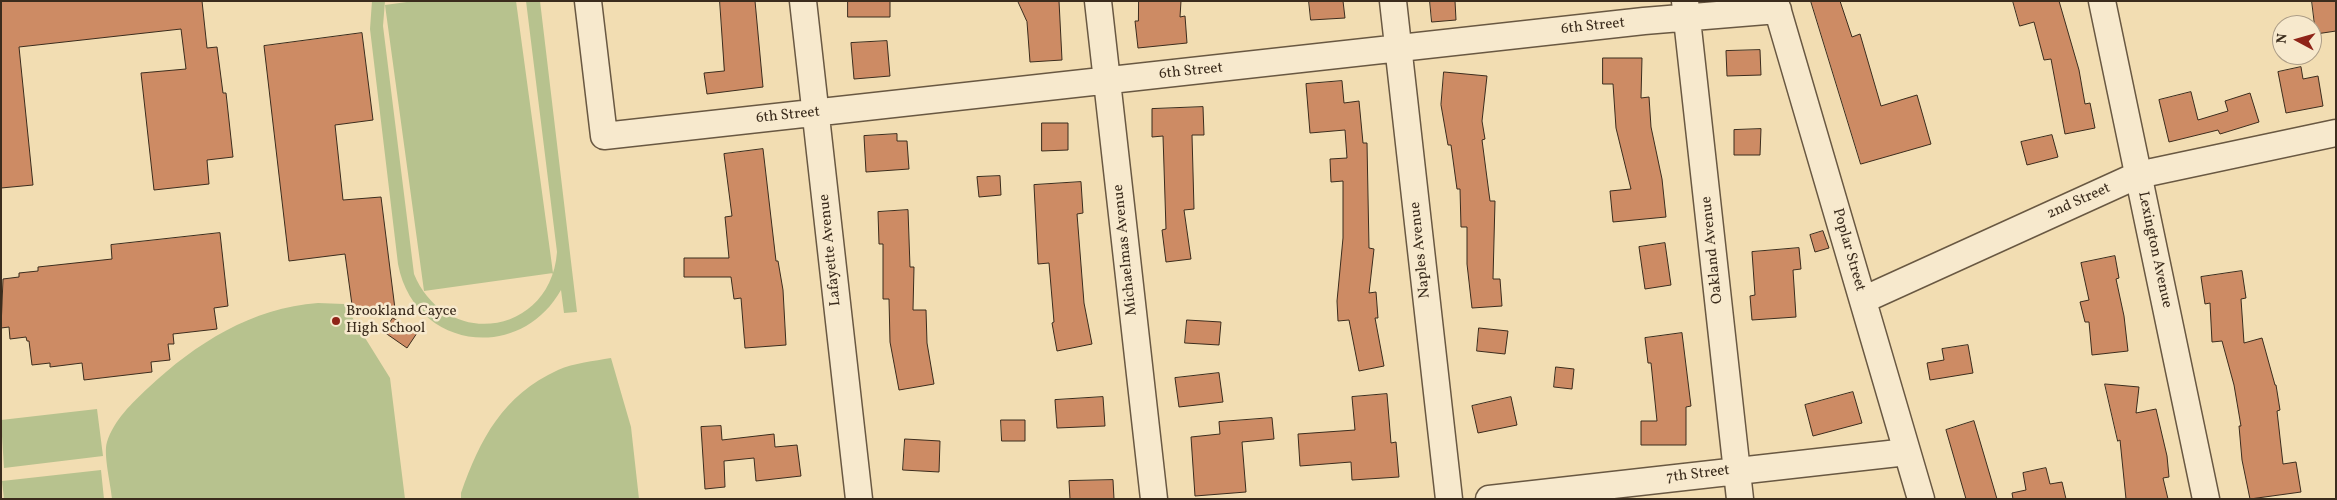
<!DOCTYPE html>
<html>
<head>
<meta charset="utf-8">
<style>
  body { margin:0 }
  #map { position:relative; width:2337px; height:500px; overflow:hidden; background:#f2ddb2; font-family:Vollkorn,serif }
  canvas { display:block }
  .frame { position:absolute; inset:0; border:2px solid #3b2c1d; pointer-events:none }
  .north { position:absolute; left:2272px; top:15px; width:50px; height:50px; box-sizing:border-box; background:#f7e9cd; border:1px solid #ac9d87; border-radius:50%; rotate:276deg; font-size:14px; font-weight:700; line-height:20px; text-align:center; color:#3b2c1d }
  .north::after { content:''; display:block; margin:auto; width:18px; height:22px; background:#8f2418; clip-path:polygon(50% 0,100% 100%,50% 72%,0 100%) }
</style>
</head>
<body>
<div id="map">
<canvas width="2337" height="500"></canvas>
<div class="frame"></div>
<div class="north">N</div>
</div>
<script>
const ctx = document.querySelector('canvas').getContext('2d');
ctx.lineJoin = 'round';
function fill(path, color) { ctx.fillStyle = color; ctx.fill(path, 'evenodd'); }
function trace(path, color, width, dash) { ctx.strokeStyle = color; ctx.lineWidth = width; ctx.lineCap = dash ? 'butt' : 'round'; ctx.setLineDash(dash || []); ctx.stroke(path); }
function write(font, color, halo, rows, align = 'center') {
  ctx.font = font + ' Vollkorn,serif'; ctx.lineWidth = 5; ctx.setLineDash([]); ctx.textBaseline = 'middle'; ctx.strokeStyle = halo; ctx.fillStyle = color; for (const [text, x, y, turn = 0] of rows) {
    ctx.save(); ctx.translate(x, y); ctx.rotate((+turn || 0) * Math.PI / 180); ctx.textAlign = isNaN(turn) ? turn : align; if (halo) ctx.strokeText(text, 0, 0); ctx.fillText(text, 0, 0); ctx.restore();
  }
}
const green = new Path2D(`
  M372 1H385L383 26 414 274C446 351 551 335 557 252L526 1H540L577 312 564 313 561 290C519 364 414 349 398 264L370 29Z
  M414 1H516L553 273 424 291 385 5Z
  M318 303 344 304 390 378 405 499H112C111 485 103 454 107 442 114 420 132 403 148 388 196 343 252 308 318 303Z
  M611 358 631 427 639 499H461V493C480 439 503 395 558 370 574 363 594 361 611 358Z
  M97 409 103 456 4 468 1 420Z
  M101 470 104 499H4L2 481Z`);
const building = new Path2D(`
  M1 1H202L207 48 217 47 223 93H226L233 157 207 160 209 184 154 190 141 73 186 69 181 29 19 47 33 185 1 188Z
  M720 1H755L763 87 707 94 704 73 724 71Z
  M848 1H890V17H848Z
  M1018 1H1059L1062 60 1030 62 1027 22Z
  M1139 1H1181L1180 17 1185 16 1187 43 1138 48 1135 21H1138Z
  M1309 1H1343L1345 18 1311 20Z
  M1430 1H1455L1456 20 1432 22Z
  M1811 1H1840L1852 37 1860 34 1881 106 1917 95 1931 144 1861 164Z
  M2013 1H2059L2079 70 2085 104 2090 103 2095 128 2065 134 2051 59 2044 60 2034 22 2020 26Z
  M2312 1H2336V31L2316 34Z
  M362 33 373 120 335 125 343 200 381 197 395 309 353 312 345 254 289 261 264 46Z
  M887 41 890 76 854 79 851 43Z
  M1760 50 1761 75 1727 76 1726 51Z
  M1603 58H1642L1641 98 1649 97 1651 127 1662 179 1666 217 1613 222 1610 191 1631 189 1616 128 1613 84H1603Z
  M2301 67 2303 79 2318 76 2323 106 2286 113 2278 72Z
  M1444 72 1487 76 1482 121 1485 139 1482 140 1490 201H1495L1493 279H1500L1502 306 1472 308 1467 264V227H1461L1460 189H1457L1451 145H1448L1441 105Z
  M1342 81 1344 103 1359 101 1363 143H1367L1369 248 1374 249 1369 293 1376 292 1378 318H1375L1384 366 1359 371 1349 320 1338 321 1337 301 1343 238V181L1331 182 1330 159 1347 158 1345 130 1310 133 1306 84Z
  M2191 92 2198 120 2228 111 2225 101 2250 93 2259 122 2220 134 2218 130 2169 142 2159 100Z
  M1203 107 1204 135H1192L1194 209 1184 210 1191 259 1166 262 1162 230 1166 229 1163 136 1152 137V109Z
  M1042 123H1068V150L1042 151Z
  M1761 129 1760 155H1734V130Z
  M897 134V141H907L909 169 866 172 864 136Z
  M2052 135 2058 157 2027 165 2021 142Z
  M763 149 776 261H778L783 290 786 345 745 348 741 298 734 299 731 277H684V258H729L725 217 732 216 724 154Z
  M1000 176 1001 195 979 197 977 177Z
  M1081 182 1083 213 1077 214 1084 303 1092 344 1057 351 1052 323 1054 322 1049 263 1038 264 1034 185Z
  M908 210 910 267H914L913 310H926L927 343 934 384 899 390 890 342 889 299H883V244H879L878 212Z
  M1823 231 1829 248 1815 252 1810 235Z
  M220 233 228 306 214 308 217 329 173 334 174 344H168L170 360 151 362 152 372 84 380 82 363 50 367V363L32 365 29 341H27L26 337 10 339 9 327 1 328 3 279 19 277V273L38 271V267L112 259 111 245Z
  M1665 243 1671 285 1645 289 1639 247Z
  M1799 248 1801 269 1793 270 1796 317 1752 320 1750 296 1755 295 1752 252Z
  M2115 256 2119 278 2116 279 2124 316 2128 351 2092 355 2089 322H2085L2080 302 2089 300 2081 263Z
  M2242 271 2246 298 2241 299 2244 343 2262 338 2275 385H2276L2280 410 2277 411 2283 464 2296 462 2301 492 2250 499 2242 460 2239 426H2241L2234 385 2222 341 2212 342 2210 303 2205 304 2201 277Z
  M393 318 417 333 407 348 384 332Z
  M1187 320 1221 322 1219 345 1185 343Z
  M1479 328 1508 331 1505 354 1477 351Z
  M1682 333 1691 406 1686 407V445H1641V421H1657L1651 363H1648L1645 338Z
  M1968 345 1973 373 1930 380 1927 363 1944 360 1942 349Z
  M1556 367 1574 369 1572 389 1554 387Z
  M1219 373 1223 402 1179 407 1175 378Z
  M2105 384 2139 387 2136 413 2156 409 2167 456 2169 477 2163 478 2168 499H2126L2120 440 2118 441Z
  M1853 392 1862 423 1813 436 1805 405Z
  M1387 394 1391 443 1396 442 1399 477 1352 480 1351 462 1300 466 1298 434 1355 430 1352 397Z
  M1103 397 1105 426 1057 428 1055 400Z
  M1511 397 1517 425 1478 433 1472 406Z
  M1272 418 1274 439 1242 442 1246 492 1195 496 1191 437 1220 434 1219 422Z
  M1001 420H1025V441H1002Z
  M1974 421 1997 499H1966L1946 430Z
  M721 426 722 440 774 434 775 447 797 445 801 476 756 481 754 458 724 461 725 487 705 489 701 427Z
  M905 439 940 441 939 472 903 470Z
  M2046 468 2050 484 2062 482 2066 499H2013L2012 493 2026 490 2023 473Z
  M1113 480 1114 499H1070L1069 481Z`);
const minor = new Path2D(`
  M588 1 604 136 1644 21 1778 10
  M803 1 859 499
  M1098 1 1154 499
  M1393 1 1449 499
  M1685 1 1740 499
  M1775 1 1921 499
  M2102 1 2206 499
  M1863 300 2138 175 2336 133
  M1489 499 1907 452`);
const markers = [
  [336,321,5,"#8f2418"]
];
const streetNames = [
  ["6th Street",1593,27,-6],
  ["6th Street",1191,72,-6],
  ["6th Street",788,116,-6],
  ["2nd Street",2079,202,-24],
  ["Lafayette Avenue",831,250,-96],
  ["Michaelmas Avenue",1126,250,-96],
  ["Naples Avenue",1421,250,-96],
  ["Oakland Avenue",1713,250,-96],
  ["Poplar Street",1848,250,74],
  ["Lexington Avenue",2154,250,78],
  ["7th Street",1698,475,-7]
];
const poiNames = [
  ["Brookland Cayce",346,312],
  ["High School",346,329]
];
fill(green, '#b7c28e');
fill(building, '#cd8b64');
trace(building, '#3b2c1d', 1);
trace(minor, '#695842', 29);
trace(minor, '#f7e9cd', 26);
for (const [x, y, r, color] of markers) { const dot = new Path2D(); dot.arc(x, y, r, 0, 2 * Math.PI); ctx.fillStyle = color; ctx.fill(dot); trace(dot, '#f7e9cd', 2); }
write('15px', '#3b2c1d', '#f7e9cd', streetNames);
write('15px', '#3b2c1d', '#f7e9cd', poiNames, 'left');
</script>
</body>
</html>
